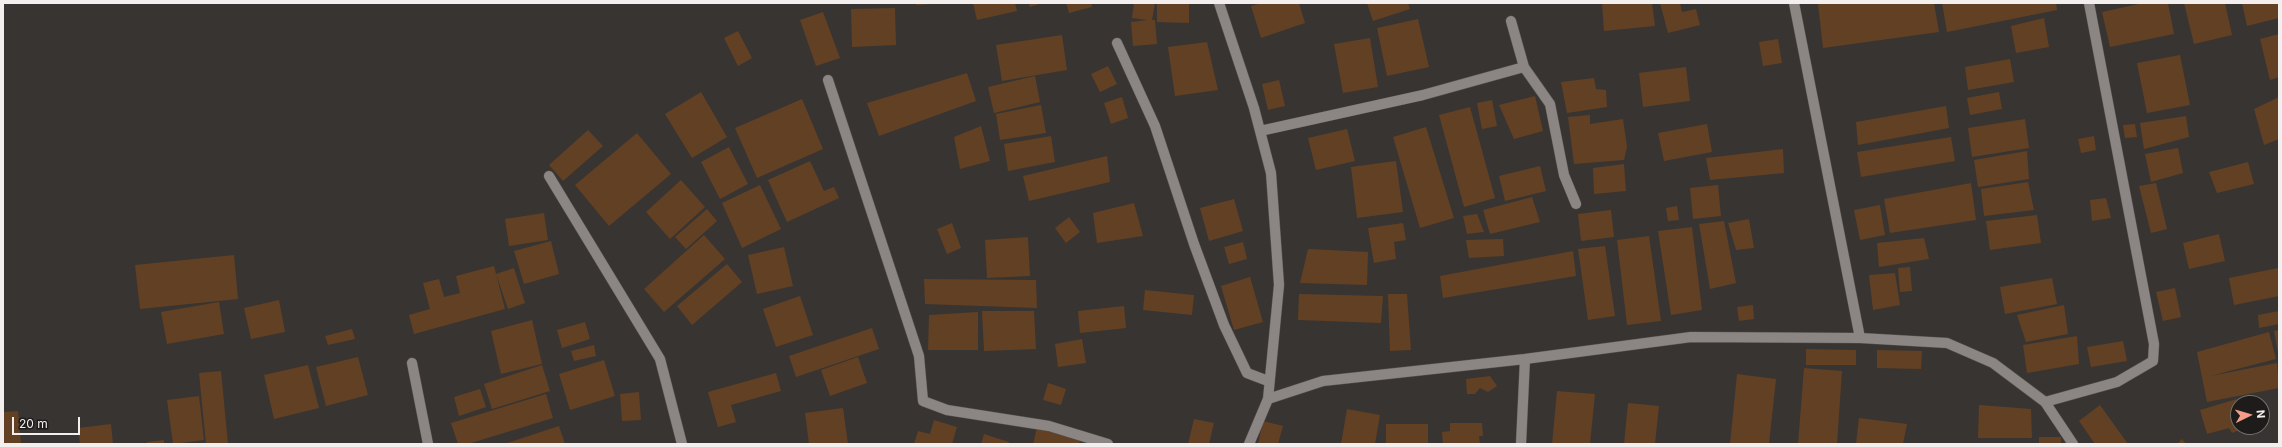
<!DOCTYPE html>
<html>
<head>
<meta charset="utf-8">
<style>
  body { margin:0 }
  #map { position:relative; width:2282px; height:447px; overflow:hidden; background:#383431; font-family:Inter,sans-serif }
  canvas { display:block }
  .frame { position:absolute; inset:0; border:4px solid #f2efee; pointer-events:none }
  .north { position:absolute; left:2230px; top:395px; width:40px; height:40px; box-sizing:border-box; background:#1e1c1b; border:1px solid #73706f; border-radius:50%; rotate:85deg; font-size:11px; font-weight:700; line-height:16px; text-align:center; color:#f2efee }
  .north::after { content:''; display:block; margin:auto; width:14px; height:18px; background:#f49e89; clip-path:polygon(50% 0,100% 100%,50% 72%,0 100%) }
  .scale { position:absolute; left:12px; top:417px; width:68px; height:18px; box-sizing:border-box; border:2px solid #f2efee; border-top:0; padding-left:5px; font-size:12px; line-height:14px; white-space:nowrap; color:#f2efee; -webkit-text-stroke:3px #1e1c1b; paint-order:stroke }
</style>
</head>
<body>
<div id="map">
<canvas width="2282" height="447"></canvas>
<div class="frame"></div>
<div class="north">N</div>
<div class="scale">20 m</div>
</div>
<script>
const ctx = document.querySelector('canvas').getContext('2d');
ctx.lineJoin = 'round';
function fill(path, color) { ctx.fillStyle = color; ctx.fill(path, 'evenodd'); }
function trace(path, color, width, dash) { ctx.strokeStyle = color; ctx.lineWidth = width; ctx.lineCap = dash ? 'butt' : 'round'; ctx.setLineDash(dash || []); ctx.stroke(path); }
const building = new Path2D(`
  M916 3H931V4L916 5Z
  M973 3H1015L1017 11 977 20Z
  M1029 3H1042L1030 7Z
  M1066 3H1091L1092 7 1069 13Z
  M1134 3H1155L1152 20H1155L1157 44 1133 46 1131 22 1147 20 1132 18Z
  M1157 3H1189V23L1157 22Z
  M1262 3H1299L1305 23 1261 38 1251 6Z
  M1367 3H1408L1410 9 1373 21Z
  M1602 3H1652L1655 26 1604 31Z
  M1660 3H1680L1682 12 1696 9 1700 25 1668 33Z
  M1934 3 1939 32 1823 48 1818 4Z
  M1942 3H2056L2057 10 1947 32Z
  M2143 3H2168L2174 34 2110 47 2102 12Z
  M2184 3H2225L2232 35 2194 44Z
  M2242 3H2279V18L2247 26Z
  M895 8 896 45 852 47 851 9Z
  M823 12 840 58 816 66 800 20Z
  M2044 18 2049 47 2016 53 2011 26Z
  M1418 19 1429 67 1387 76 1377 28Z
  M738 31 752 58 738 66 724 38Z
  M2279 34V77L2270 80 2260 39Z
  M1062 35 1067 70 1002 81 996 45Z
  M1370 38 1378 87 1343 93 1334 44Z
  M1778 39 1782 63 1763 66 1759 42Z
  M1207 42 1218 90 1175 96 1168 47Z
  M2180 55 2190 105 2147 113 2137 63Z
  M2010 59 2014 82 1968 90 1965 67Z
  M1108 66 1117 84 1100 92 1091 74Z
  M1686 67 1690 101 1643 107 1639 73Z
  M967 73 976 101 879 136 867 103Z
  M1035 76 1040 102 994 113 988 87Z
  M1594 78 1596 89 1606 90 1607 107 1567 113 1561 82Z
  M1279 80 1285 106 1268 110 1262 84Z
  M701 92 727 137 692 158 665 114Z
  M1999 92 2002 109 1970 115 1967 98Z
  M1535 96 1543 131 1514 139 1499 105Z
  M1122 97 1128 118 1111 124 1104 103Z
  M2279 97V139L2264 145 2254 109Z
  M802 99 823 149 757 178 735 128Z
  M1492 100 1497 126 1482 129 1477 103Z
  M1041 105 1046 133 1000 140 996 114Z
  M1946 106 1949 128 1858 145 1856 122Z
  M1470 107 1495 198 1464 207 1439 115Z
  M1590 115V124L1623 119 1627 147 1624 160 1574 164 1568 117Z
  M2186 116 2189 137 2144 149 2140 123Z
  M2025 119 2029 148 1972 157 1968 128Z
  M1707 124 1712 152 1664 161 1658 133Z
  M2135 124 2137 137 2125 138 2123 125Z
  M981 126 990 161 960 169 954 137Z
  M1426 127 1454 218 1420 228 1393 137Z
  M1347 129 1355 161 1316 170 1308 138Z
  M588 130 603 146 563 181 549 165Z
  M637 133 671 174 609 226 575 185Z
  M1051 136 1055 162 1008 171 1004 144Z
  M2094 136 2096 150 2081 153 2078 139Z
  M1951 137 1955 161 1861 177 1857 152Z
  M729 147 748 184 720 199 701 162Z
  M2178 148 2183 173 2151 182 2145 154Z
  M1783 149 1784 173 1710 180 1706 158Z
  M2027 151 2029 179 1978 187 1974 160Z
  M1107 156 1110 182 1029 201 1023 176Z
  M810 161 824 191 834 187 839 198 787 222 768 180Z
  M1396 161 1403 212 1357 218 1351 167Z
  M2248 162 2254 184 2217 193 2209 172Z
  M1624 164 1626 191 1594 194 1593 168Z
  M1540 166 1546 191 1505 201 1499 176Z
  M681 180 705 207 670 239 646 212Z
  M2028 182 2034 210 1984 216 1981 189Z
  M1971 183 1976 220 1890 233 1884 199Z
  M2156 183 2167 229 2151 233 2139 186Z
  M760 185 781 229 742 248 722 203Z
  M1718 185 1721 216 1693 219 1690 188Z
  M1532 197 1540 222 1490 234 1483 210Z
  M2106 198 2111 218 2092 221 2090 200Z
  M1234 199 1243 231 1209 241 1200 208Z
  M1134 203 1143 236 1097 243 1093 213Z
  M1880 205 1885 235 1860 240 1854 210Z
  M1677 206 1679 220 1668 221 1666 208Z
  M707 209 717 221 686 249 675 237Z
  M1611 210 1614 237 1581 241 1578 214Z
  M544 213 548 240 509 246 505 219Z
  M1477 214 1484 232 1467 234 1463 216Z
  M2037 215 2041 243 1990 250 1986 221Z
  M1069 217 1080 232 1066 243 1055 228Z
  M1749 219 1754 248 1736 250 1728 223Z
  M1724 221 1736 283 1710 289 1699 224Z
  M952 223 961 248 947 254 937 229Z
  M1403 223 1406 240 1394 242 1396 259 1374 263 1368 228Z
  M1692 227 1702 310 1671 315 1658 231Z
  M2219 234 2225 261 2189 269 2183 243Z
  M704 235 725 259 664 312 644 289Z
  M1649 236 1661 321 1627 325 1617 240Z
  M1028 237 1030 276 987 278 985 240Z
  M1924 238 1929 259 1879 267 1877 243Z
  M1503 239 1504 256 1469 258 1466 240Z
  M551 241 559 274 524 284 514 251Z
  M1243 242 1247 259 1229 264 1224 247Z
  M1605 246 1615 316 1588 320 1578 249Z
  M784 247 793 286 757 294 748 255Z
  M1308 249 1368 252 1367 285 1300 283Z
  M1573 251 1576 276 1443 298 1440 276Z
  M234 255 238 299 140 309 135 265Z
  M727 264 742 282 692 325 677 306Z
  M494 266 505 309 414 334 409 315 430 309 423 283 439 279 444 297 460 293 456 276Z
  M1910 267 1912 291 1900 292 1898 268Z
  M514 268 525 303 508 309 496 274Z
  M2278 268 2279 296 2234 305 2229 278Z
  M1895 273 1900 305 1873 310 1869 275Z
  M1250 277 1263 322 1234 330 1221 286Z
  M2052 278 2057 304 2005 314 2000 287Z
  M924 279 1036 280 1037 308 925 304Z
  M2175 288 2181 317 2163 321 2156 292Z
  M1145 290 1194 295 1192 315 1143 310Z
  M1299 294 1383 296 1381 323 1298 320Z
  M1388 294H1407L1411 350 1390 351Z
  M800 296 813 335 776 347 763 309Z
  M279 300 285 332 251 339 244 308Z
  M219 302 224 334 167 344 161 312Z
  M1753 305 1754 319 1739 321 1737 307Z
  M2064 305 2068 334 2026 342 2017 315Z
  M1124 306 1126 328 1080 333 1078 311Z
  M982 311H1034L1036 349 984 351Z
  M2279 311V324L2259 328 2258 315Z
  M978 312V350H928L929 315Z
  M532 320 542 364 501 374 491 331Z
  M585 322 590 339 562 348 557 330Z
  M872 328 879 349 796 377 789 356Z
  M352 329 355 339 328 345 325 336Z
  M2279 330V353H2278L2274 331Z
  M2269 332 2276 359 2210 376 2277 363 2279 388 2207 402 2197 352Z
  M2077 336 2079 364 2027 373 2023 345Z
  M1082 339 1086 363 1058 367 1055 344Z
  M2123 341 2127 361 2091 367 2087 347Z
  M594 345 596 356 574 361 571 351Z
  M1806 349 1856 350V365H1806Z
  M1877 350 1922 351 1921 369 1877 368Z
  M358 357 368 395 326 406 316 367Z
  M858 357 867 383 830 396 821 370Z
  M604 360 615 396 570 410 559 374Z
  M308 365 319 408 274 419 264 375Z
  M542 365 550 391 492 409 484 384Z
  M1804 368 1842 371 1837 444H1798Z
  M221 371 228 444H206L199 373Z
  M776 373 781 391 731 405 736 422 718 427 708 392Z
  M1737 374 1776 379 1769 444H1730Z
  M1490 376 1497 386 1488 392 1480 388 1475 394H1467L1466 379Z
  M1048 383 1066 389 1061 405 1043 400Z
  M480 389 486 407 459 416 454 397Z
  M1557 391 1595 394 1590 444H1552Z
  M639 392 641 420 622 421 620 394Z
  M546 394 553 418 468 444H458L451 423Z
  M199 396 204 440 173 444 167 400Z
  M2237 399 2238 427H2247L2232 433 2229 428 2207 434 2200 410Z
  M1628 403 1659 406 1655 444H1624Z
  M1979 405 2031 409 2032 438H1978Z
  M2100 405 2128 444H2095L2079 421Z
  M843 408 848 444H809L805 413Z
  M1347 409 1380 415 1375 444H1341Z
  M18 411 21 444H3V412Z
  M1859 418 1907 424 1903 444H1856Z
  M1194 419 1214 423 1209 444H1188Z
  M934 420 957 427 952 444H914L918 431 930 434Z
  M1263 421 1283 426 1278 444H1258Z
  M1450 423H1482L1483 436H1479L1480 444H1443L1442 432 1450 431Z
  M111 424 113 444H80L78 428Z
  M1386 424H1428V444H1386Z
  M559 426 565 444H504Z
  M1037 428 1080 440 1079 444H1033Z
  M984 434 1009 442 1008 444H981Z
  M2039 437H2061V444H2039Z
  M2182 439 2186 444H2177Z
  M164 440V444H147V442Z`);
const street = new Path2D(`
  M1219 3 1254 108 1271 173 1279 285 1268 399 1249 444
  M1794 3 1860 338
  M1511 21 1524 67 1550 104 1564 175 1576 204
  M1117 43 1155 126 1194 244 1224 325 1247 373 1268 381
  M828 80 919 356 923 401 947 410 1049 426 1108 444
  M1260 131 1423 95 1524 67
  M549 176 660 359 682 444
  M412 363 428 444
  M1268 399 1323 381 1525 359 1691 337 1860 338 1947 343 1993 363 2045 402 2073 444
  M2045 402 2117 382 2153 361 2154 344 2089 3
  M1521 444 1525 359`);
fill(building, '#624024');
trace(street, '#565250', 11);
trace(street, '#8b8683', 10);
</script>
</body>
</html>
